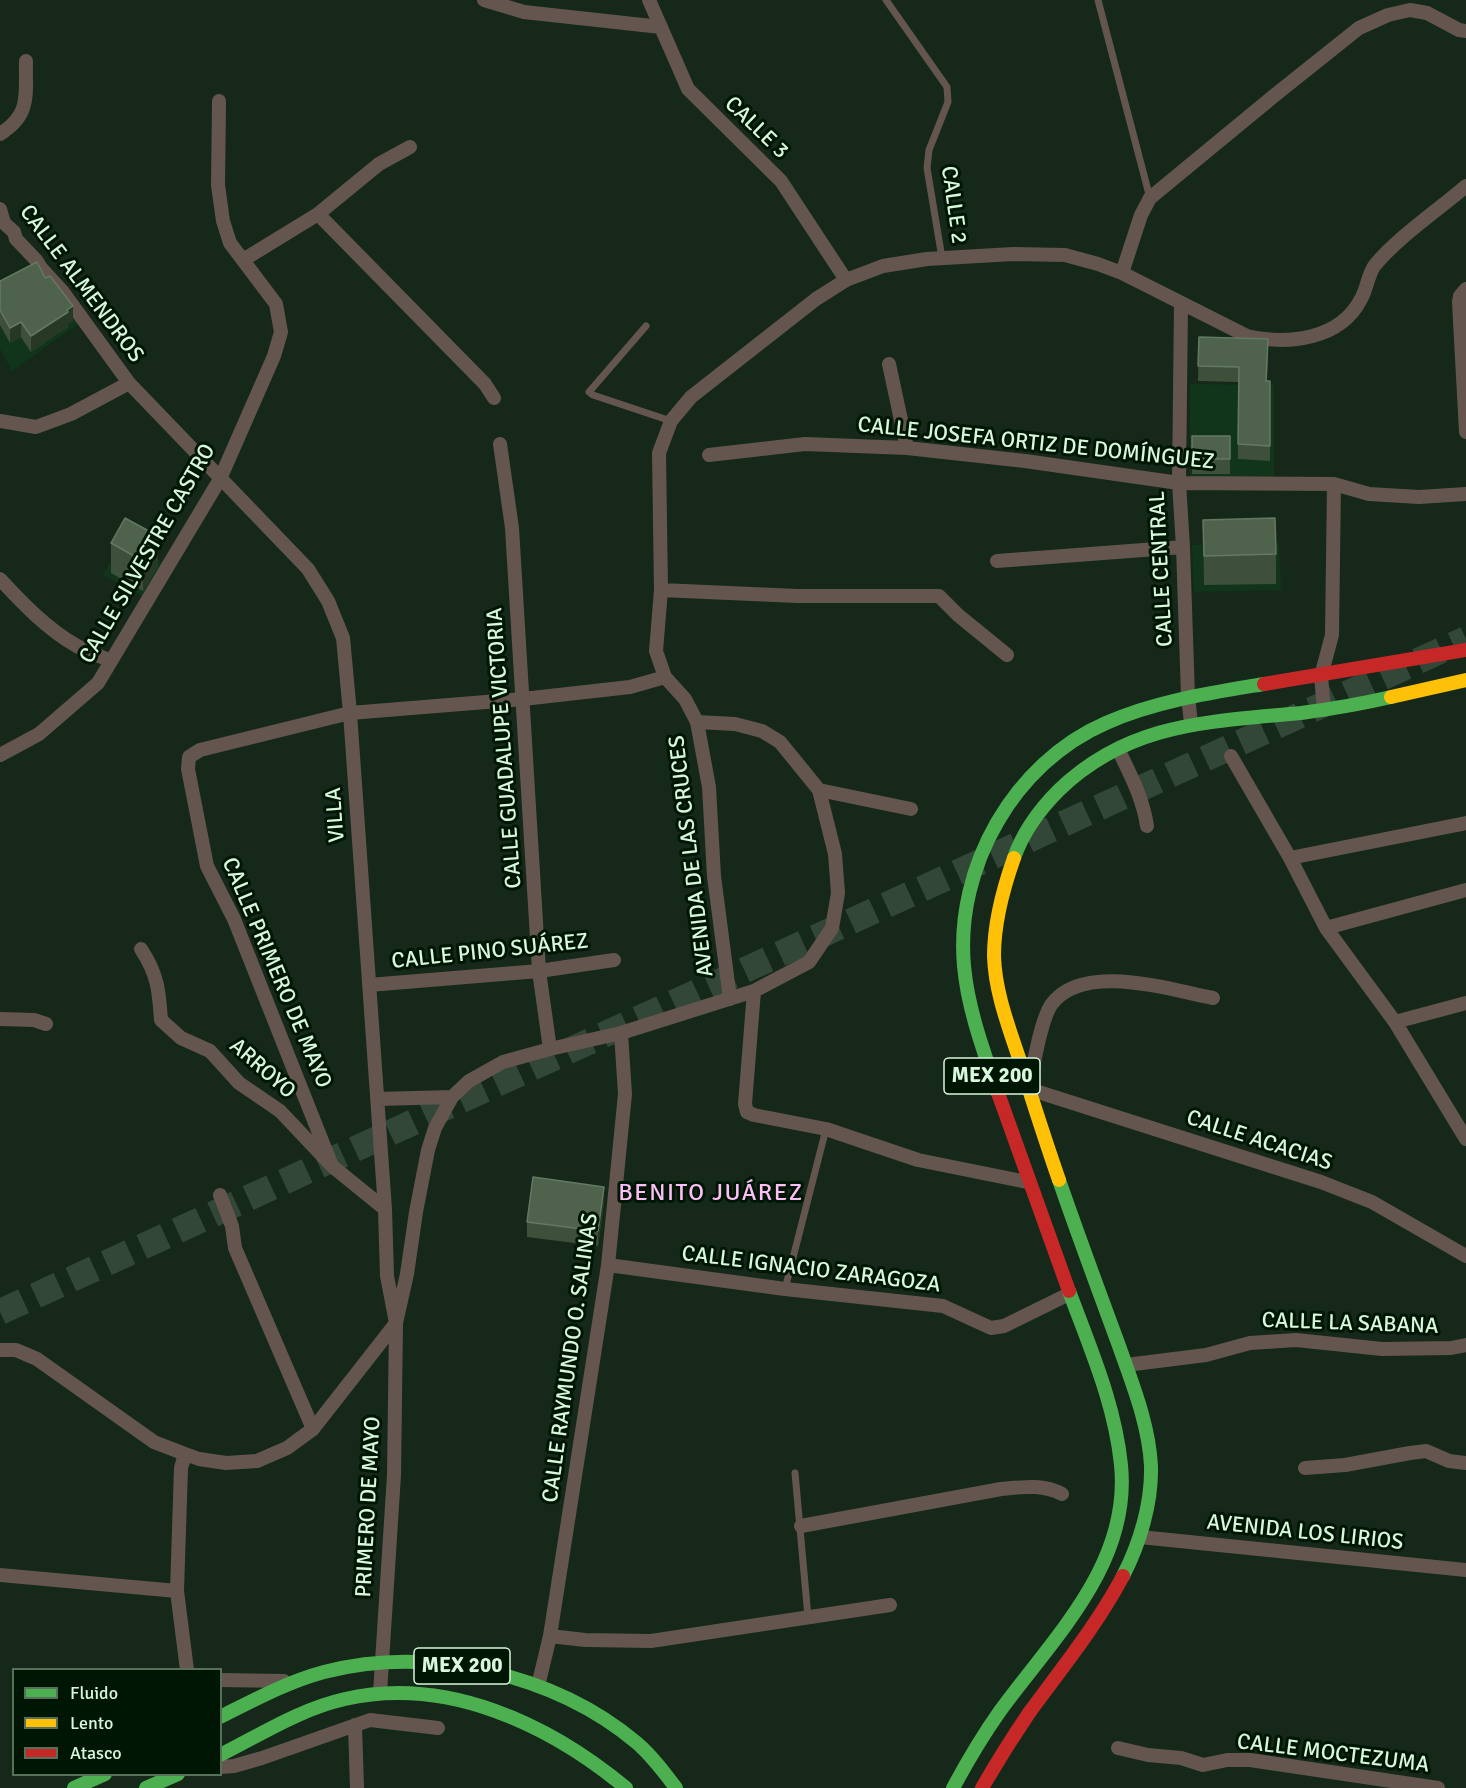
<!DOCTYPE html>
<html>
<head>
<meta charset="utf-8">
<style>
  body { margin:0 }
  #map { position:relative; width:1466px; height:1788px; overflow:hidden; background:#15281a; font-family:Signika,sans-serif }
  canvas { display:block }
  .legend { position:absolute; left:12px; top:1668px; width:210px; height:108px; box-sizing:border-box; background:#001604; border:2px solid #56705a; margin:0; padding:8px 10px; list-style:none; font-size:18px; color:#d7f8dc }
  .legend li { display:flex; align-items:center; gap:12px; height:30px }
  .legend b { width:30px; border:2px solid #56705a }
</style>
</head>
<body>
<div id="map">
<canvas width="1466" height="1788"></canvas>
<ul class="legend">
<li><b style="height:8px;background:#4caf50"></b>Fluido</li>
<li><b style="height:8px;background:#ffc107"></b>Lento</li>
<li><b style="height:8px;background:#c62828"></b>Atasco</li>
</ul>
</div>
<script>
const ctx = document.querySelector('canvas').getContext('2d');
ctx.lineJoin = 'round';
function fill(path, color) { ctx.fillStyle = color; ctx.fill(path, 'evenodd'); }
function trace(path, color, width, dash) { ctx.strokeStyle = color; ctx.lineWidth = width; ctx.lineCap = dash ? 'butt' : 'round'; ctx.setLineDash(dash || []); ctx.stroke(path); }
function write(font, color, halo, rows, align = 'center') {
  ctx.font = font + ' Signika,sans-serif'; ctx.lineWidth = 6; ctx.setLineDash([]); ctx.textBaseline = 'middle'; ctx.strokeStyle = halo; ctx.fillStyle = color; for (const [text, x, y, turn = 0] of rows) {
    ctx.save(); ctx.translate(x, y); ctx.rotate((+turn || 0) * Math.PI / 180); ctx.textAlign = isNaN(turn) ? turn : align; if (halo) ctx.strokeText(text, 0, 0); ctx.fillText(text, 0, 0); ctx.restore();
  }
}
const built = new Path2D(`
  M34 267 81 322 12 371 0 349V284Z
  M1190 384 1274 385V480L1190 479Z
  M122 540 163 562 144 597 103 575Z
  M1279 543 1281 590 1194 592 1192 545Z`);
const highwayTunnel = new Path2D(`
  M0 1312 1466 639`);
const lane = new Path2D(`
  M886 0 947 87 948 102 929 150 927 168 942 258
  M1098 0 1150 198
  M646 326 589 392 593 395 671 421
  M785 1289 826 1129
  M795 1473 808 1617`);
const street = new Path2D(`
  M484 0 524 12 661 27
  M649 0 688 89 781 181 846 280
  M0 134C32 114 25 94 26 61
  M0 209 4 223 14 232 16 239 36 260 41 268 63 292 129 383 308 569 328 601 343 638 350 713 385 1209 387 1276 396 1323 394 1475 380 1693
  M318 214 485 384 494 398
  M243 260 318 214 379 164 410 147
  M1122 273 1141 215 1150 198 1275 95 1359 28 1388 15 1410 10 1427 13 1459 30 1466 31
  M1466 289 1460 296 1459 302 1466 432
  M1181 304 1179 483 1183 547 1188 697 1191 723
  M889 364 907 448
  M0 421 36 427 71 414 129 383
  M500 444 512 528 539 971 550 1049
  M709 455 805 444 907 448 1025 461 1179 483 1334 484 1369 494 1419 497 1466 494
  M997 561 1183 547
  M0 579C22 603 48 630 77 646 88 652 100 656 111 661
  M661 590 797 596H939L958 615 1007 655
  M1324 710 1321 676 1332 635 1334 484
  M1118 749C1130 774 1143 798 1147 826
  M0 755 39 734 98 683 220 479 274 356 281 332 276 304 230 243 223 221 218 185 219 101
  M1231 756 1290 858 1326 928 1395 1022 1466 1139
  M819 790 911 809
  M1290 858 1466 823
  M1326 928 1466 890
  M141 949C158 975 159 991 161 1020L181 1038 210 1051 239 1083 280 1111 332 1166 385 1209
  M369 985 539 971 614 960
  M754 991 745 1104 747 1112 754 1115 826 1129 918 1160 1027 1182
  M1213 998C1170 990 1082 961 1051 1005 1040 1022 1033 1068 1029 1089L1321 1182 1372 1202 1466 1256
  M730 999 714 876 709 787 697 722 685 699 665 677 656 651 661 590 659 453 671 421 691 397 816 299 846 280 883 266 927 259 1013 254 1065 255 1098 264 1122 273 1247 336C1288 345 1340 340 1361 299 1367 289 1368 274 1375 265 1397 238 1438 210 1466 186
  M0 1019 34 1020 46 1024
  M1395 1022 1466 1003
  M377 1099 452 1097
  M332 1166 234 919 207 866 188 769 189 757 200 750 350 713 523 699 630 687 665 677
  M220 1195 232 1226 235 1248 313 1429
  M608 1265 785 1289 943 1306 991 1328 1004 1326 1069 1294
  M0 1350H16L37 1359 154 1442 185 1454 199 1459 226 1463 257 1461 287 1448 313 1429 396 1323 407 1274 416 1212 428 1150 435 1128 452 1097 469 1081 503 1062 550 1049 621 1033 754 991 809 962 832 928 838 893 835 854 819 790 780 742 762 731 735 724 697 722
  M1126 1365 1206 1355 1250 1343 1296 1340 1382 1349 1451 1348 1466 1345
  M185 1454 181 1468 177 1591 187 1670
  M1305 1468 1345 1465 1410 1453 1426 1451 1449 1461 1466 1463
  M801 1526 1001 1489C1023 1487 1043 1484 1062 1494
  M1140 1537 1466 1570
  M0 1575 177 1591
  M550 1636 585 1640 651 1641 890 1605
  M220 1680 284 1681
  M538 1686 550 1636 608 1265 625 1094 621 1033
  M355 1725 357 1788
  M1118 1748 1148 1755 1181 1758 1203 1765 1227 1760H1250L1438 1788
  M220 1767 234 1766 262 1758 370 1720 438 1728`);
const fast = new Path2D(`
  M1014 858C1023 832 1040 809 1059 790 1130 722 1209 722 1301 713 1331 709 1361 704 1391 697
  M998 1093C984 1052 968 1010 964 966 955 867 1014 763 1106 723 1156 701 1210 693 1264 684
  M1059 1180C1078 1235 1098 1289 1118 1343 1132 1383 1149 1424 1151 1466 1152 1503 1140 1543 1123 1576
  M220 1717C254 1700 287 1682 324 1672 429 1645 555 1674 637 1743 652 1756 664 1772 676 1788
  M220 1755C260 1735 300 1709 345 1699 447 1676 549 1724 626 1788
  M74 1788 105 1774
  M146 1788 178 1774
  M953 1788C967 1762 983 1735 1000 1711 1054 1637 1131 1564 1121 1465 1115 1404 1090 1348 1069 1291`);
const slow = new Path2D(`
  M1391 697 1466 680
  M1014 858C1003 889 994 923 994 956 995 991 1008 1025 1019 1058 1032 1099 1045 1140 1059 1180`);
const jam = new Path2D(`
  M1264 684 1466 650
  M998 1093 1069 1291
  M982 1788C997 1762 1012 1738 1029 1713 1062 1668 1097 1625 1123 1576`);
const wall = new Path2D(`
  M45 278 73 321 68 324V327L31 352 21 337 10 343 0 325V281Z
  M1199 337 1268 355 1267 381H1270V461L1238 459V382L1198 381Z
  M1192 436H1230V474H1192Z
  M1203 520 1276 554V584L1204 585Z
  M111 543 158 566 143 591 111 573Z
  M604 1202 598 1246 527 1237V1222Z`);
const shadedWall = new Path2D(`
  M73 306V321L68 324V327L31 352V336Z
  M21 322V337L10 343V328Z
  M158 536V566L143 591V561Z
  M604 1187V1202L598 1246V1231Z`);
const building = new Path2D(`
  M37 262 45 278 50 276 73 306 67 310 68 312 31 336 21 322 10 328 0 310V281Z
  M1199 337 1268 339 1266 381H1270V446L1238 444 1239 367 1198 366Z
  M1192 436H1230V459H1192Z
  M125 518 158 536 143 561 111 543Z
  M1275 518 1276 554 1204 556 1203 520Z
  M533 1177 604 1187 598 1231 527 1222Z`);
const shields = [
  [992,1076,96],
  [462,1666,96]
];
const shieldNames = [
  ["MEX 200",992,1076],
  ["MEX 200",462,1666]
];
const streetNames = [
  ["CALLE 3",756,128,44],
  ["CALLE 2",953,205,82],
  ["CALLE ALMENDROS",81,284,53],
  ["CALLE JOSEFA ORTIZ DE DOMÍNGUEZ",1036,444,6],
  ["CALLE SILVESTRE CASTRO",148,554,-60],
  ["CALLE CENTRAL",1162,569,-93],
  ["CALLE GUADALUPE VICTORIA",505,748,-94],
  ["VILLA",336,815,-94],
  ["AVENIDA DE LAS CRUCES",692,856,-97],
  ["CALLE PINO SUÁREZ",490,952,-6],
  ["CALLE PRIMERO DE MAYO",276,973,67],
  ["ARROYO",262,1069,41],
  ["CALLE ACACIAS",1259,1141,18],
  ["CALLE IGNACIO ZARAGOZA",811,1270,7],
  ["CALLE LA SABANA",1350,1324,2],
  ["CALLE RAYMUNDO O. SALINAS",571,1358,-82],
  ["PRIMERO DE MAYO",369,1507,-87],
  ["AVENIDA LOS LIRIOS",1305,1533,6],
  ["CALLE MOCTEZUMA",1333,1754,7]
];
const neighbourhoodNames = [
  ["BENITO JUÁREZ",711,1194]
];
fill(built, '#10351a');
trace(highwayTunnel, '#324737', 26, [26, 13]);
trace(lane, '#64564f', 7);
trace(street, '#64564f', 14);
trace(fast, '#4caf50', 14);
trace(slow, '#ffc107', 14);
trace(jam, '#c62828', 14);
fill(wall, '#3e5039');
fill(shadedWall, '#273825');
fill(building, '#4f624b');
trace(building, '#647962', 1.5);
for (const [x, y, w] of shields) { const box = new Path2D(); box.roundRect(x - w / 2, y - 18, w, 36, 4.5); ctx.fillStyle = '#001604'; ctx.fill(box); trace(box, '#d7f8dc', 1.5); }
write('bold 21px', '#d7f8dc', null, shieldNames);
write('22px', '#d7f8dc', '#001604', streetNames);
ctx.letterSpacing = '1.5px';
write('24px', '#fcbff6', '#001604', neighbourhoodNames);
ctx.letterSpacing = '0px';
</script>
</body>
</html>
